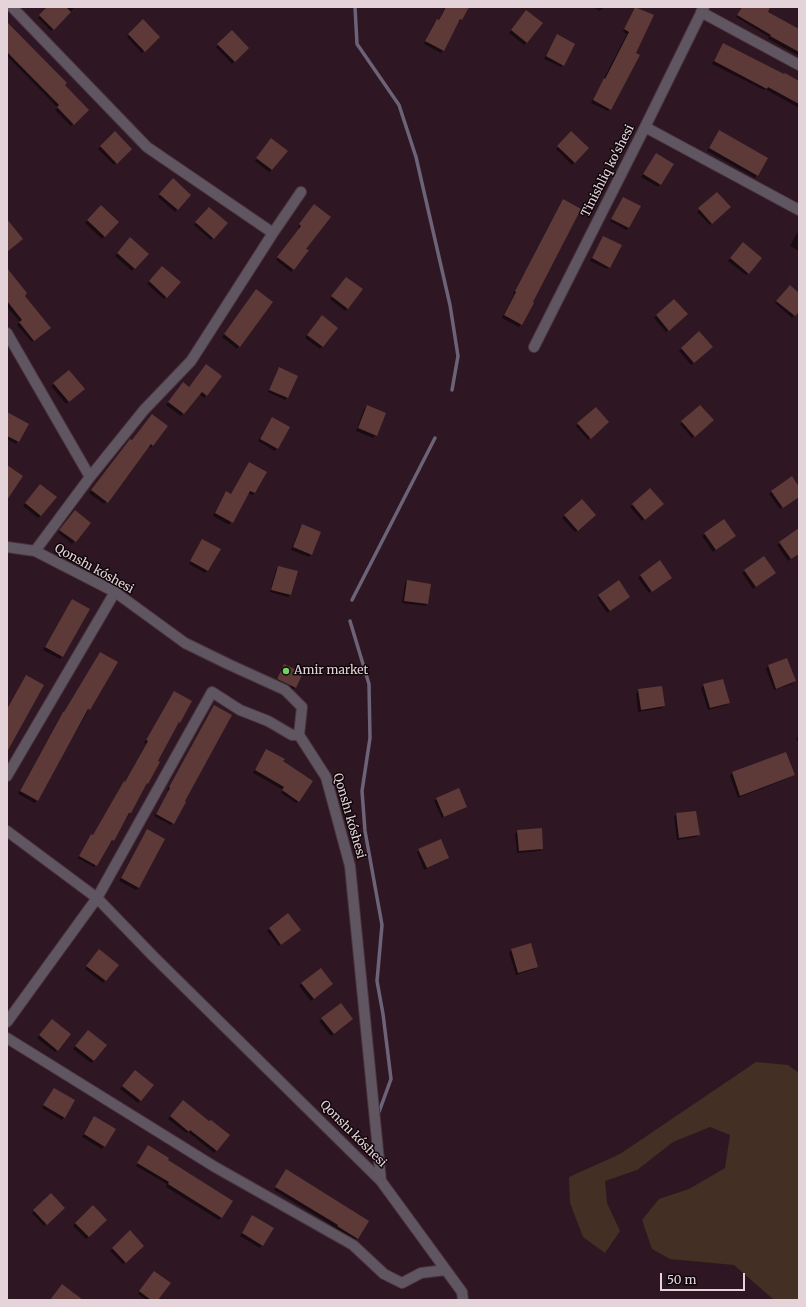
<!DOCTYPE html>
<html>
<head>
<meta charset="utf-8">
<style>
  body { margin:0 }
  #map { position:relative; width:806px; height:1307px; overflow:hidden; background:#2e1722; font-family:Merriweather,serif }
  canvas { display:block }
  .frame { position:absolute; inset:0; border:8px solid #e4d4da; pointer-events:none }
  .scale { position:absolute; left:660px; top:1273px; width:85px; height:18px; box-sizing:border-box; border:2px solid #e4d4da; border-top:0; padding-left:5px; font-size:12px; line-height:14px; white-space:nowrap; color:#e4d4da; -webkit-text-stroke:3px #10060a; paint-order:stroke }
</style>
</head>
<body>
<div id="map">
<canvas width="806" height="1307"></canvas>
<div class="frame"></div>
<div class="scale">50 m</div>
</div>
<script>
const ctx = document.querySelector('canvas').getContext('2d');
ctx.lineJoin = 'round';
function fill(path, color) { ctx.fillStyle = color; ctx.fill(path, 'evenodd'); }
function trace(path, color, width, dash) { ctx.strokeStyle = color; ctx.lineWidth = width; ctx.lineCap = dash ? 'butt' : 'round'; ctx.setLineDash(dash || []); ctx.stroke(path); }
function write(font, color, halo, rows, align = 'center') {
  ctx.font = font + ' Merriweather,serif'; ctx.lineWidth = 3; ctx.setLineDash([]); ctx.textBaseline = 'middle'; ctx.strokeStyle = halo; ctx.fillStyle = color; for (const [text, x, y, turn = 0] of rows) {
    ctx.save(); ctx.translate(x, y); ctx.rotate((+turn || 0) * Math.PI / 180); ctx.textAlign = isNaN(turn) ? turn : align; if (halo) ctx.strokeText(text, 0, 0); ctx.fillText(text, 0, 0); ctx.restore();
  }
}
const green = new Path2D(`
  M756 1062 788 1065 799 1073V1300H774L734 1265 670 1259 652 1249 642 1220 659 1199 689 1189 725 1168 730 1135 710 1127 673 1142 637 1170 605 1181 607 1203 620 1231 605 1253 583 1237 570 1203 569 1177 620 1154Z`);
const shadow = new Path2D(`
  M49 7H75L51 31 38 18Z
  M445 7H468L461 20 459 22H458L443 50 441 53 424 44 434 23 437 21H438Z
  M592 7H604L600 11Z
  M636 7 635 53 610 109 608 111 591 103 627 34 623 32 633 10Z
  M742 7H763L766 12 799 31V56L768 39 769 37 736 17Z
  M524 14 527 42 524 45 509 33Z
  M143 21 159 37 142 53 127 37Z
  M7 23 88 110 71 126 55 110 58 108 7 56Z
  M232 31 248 48 232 64 216 47Z
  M557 35 563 65 561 67 544 59Z
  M723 44 799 82V108L765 89 764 90 712 64Z
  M719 131 757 175 755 178 707 151Z
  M115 133 131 149 114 165 98 149Z
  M571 133 588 148 572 165 556 149Z
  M269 142 272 170 269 172 255 161Z
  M656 154 660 184 658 187 641 177Z
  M173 180 190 195 175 212 158 197Z
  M717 193 729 207 710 225 697 212Z
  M623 198 629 228 626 230 610 221Z
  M563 200 521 324 519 327 502 318 514 294H513L561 203Z
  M101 206 117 222 102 239 85 223Z
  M209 208 226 223 211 240 194 225Z
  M312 208 305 249 307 251 291 272 276 260 300 229 298 227Z
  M799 229V251L790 246Z
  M604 237 610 267 607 269 590 261Z
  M130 239 147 254 132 271 115 256Z
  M741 245 748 273 746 275 728 261Z
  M163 267 180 282 164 299 147 284Z
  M7 279 23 296 47 330 32 342 17 325 20 322 7 307Z
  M344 280 361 290 345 311 330 299Z
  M787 288 799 294V310L792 318 775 303Z
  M254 293 239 346 237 349 222 337Z
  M674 300 686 314 666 332 654 318Z
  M319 319 337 328 320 349 305 338Z
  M699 333 712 347 691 365 679 351Z
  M204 367 207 395 204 398 199 394 181 416 166 405 181 386 188 388Z
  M279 368 287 398 285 400 268 392 277 371Z
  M54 384 81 391 66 404 51 386Z
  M367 406 376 435 373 438 356 431 364 409Z
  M700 406 712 420 692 438 680 424Z
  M596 408 608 422 588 440 576 426Z
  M7 414 27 424 16 444 7 439Z
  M272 418 277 448 275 451 258 441Z
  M167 426 153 445 150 448 149 446 104 504 89 493 130 440 132 441Z
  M249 463 255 493 252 495 248 493 229 525 213 516 224 495H231Z
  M38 487 41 515 38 518 23 506Z
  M650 489 663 503 642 521 630 507Z
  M799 489V496L780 509 769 494 772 491Z
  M582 500 595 515 575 532 562 518Z
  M72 514 90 523 72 544 58 532Z
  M724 521 733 538 713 552 702 536Z
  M302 525 312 554 309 557 291 550 300 528Z
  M799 529V553L788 561 777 545Z
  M200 543 208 570 205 573 189 564Z
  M764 557 772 575 753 589 742 573Z
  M278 567 291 594 288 597 270 592 276 569Z
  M641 575 668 580 649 593 638 578Z
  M407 581 427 604 425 606 402 603 405 583Z
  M599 595 629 597 607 613 597 598Z
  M72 600 62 656 60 659 43 650Z
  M100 653 89 709 35 803 18 794 61 715 64 713Z
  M787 659 795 681 792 684 774 690 766 669 768 666Z
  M284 666 301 674 295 688 292 690 275 682 282 668Z
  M26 676 7 743V709Z
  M704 685 729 703 726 705 708 710 701 688Z
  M639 690 664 706 662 708 638 712 636 693Z
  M172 695 180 722 177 725 130 813 113 840 111 843 109 842 94 867 78 858 89 837 91 835 93 836 125 782 146 744 144 743Z
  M214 706 173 823 171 825 154 816 169 791 167 790Z
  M799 735V745L796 738Z
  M267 750 282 761 299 801 296 803 281 793 283 790 253 773Z
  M785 753 793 775 791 777 738 798 730 776 732 773Z
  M437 799 466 806 463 809 442 818 434 801Z
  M676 814 699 835 696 837 677 840 674 817Z
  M518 831 542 849 540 851 517 853 515 834Z
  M145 833 139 888 136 890 119 881Z
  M419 850 448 858 446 860 424 870 417 852Z
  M288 915 298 932 279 946 267 931Z
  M511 950 537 966 534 969 516 975 509 953Z
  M97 953 117 965 103 983 85 969Z
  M302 983 330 986 311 1001 299 986Z
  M322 1019H352L331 1036 319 1021Z
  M50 1023 58 1050 55 1052 37 1038Z
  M86 1033 94 1061 91 1063 73 1049Z
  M135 1071 153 1085 138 1103 120 1089Z
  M54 1089 74 1101 62 1120 42 1108Z
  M181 1104 229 1135 214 1153 188 1132 186 1133 168 1119Z
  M92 1120 104 1146 102 1149 82 1137Z
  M148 1146 166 1161 231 1201 219 1220 166 1187 167 1184 136 1166Z
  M284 1173 357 1238 355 1241 335 1229 336 1228 274 1190Z
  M51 1194 64 1208 44 1226 32 1213Z
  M92 1207 105 1220 86 1239 73 1226Z
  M250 1219 262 1245 260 1248 240 1236Z
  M130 1232 143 1246 123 1264 110 1251Z
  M152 1275 157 1300H146L138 1294Z`);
const stream = new Path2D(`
  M355 7 357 44 399 105 416 157 450 305 458 356 452 390
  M352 600 435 438
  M350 621 369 684 370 738 362 791 365 831 382 925 377 981 383 1014 391 1079 379 1112`);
const building = new Path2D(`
  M47 7H66L71 12 54 30 39 15Z
  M446 7H469L462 20 460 19 444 51 425 41 437 19 439 20Z
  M635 7 654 15 636 53 640 55 611 110 593 100 604 78 605 79 629 32 624 29Z
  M742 7H770L768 12 799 29V52L770 36 771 35 737 15Z
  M526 10 543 23 527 43 511 30Z
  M143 19 160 37 145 52 128 34Z
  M7 22 67 83 65 85 89 110 74 125 57 107 59 105 7 52Z
  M232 30 249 48 235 62 217 44Z
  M557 34 575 44 564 66 546 56Z
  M723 43 784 74 785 73 799 81V104L768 87 767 89 714 61Z
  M719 130 768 158 758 176 709 148Z
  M115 131 132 149 117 164 100 146Z
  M571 131 589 148 575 163 557 146Z
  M271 138 288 151 272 170 256 158Z
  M656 153 674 164 661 185 643 174Z
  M173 178 191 195 178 210 159 194Z
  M717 192 731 207 712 224 698 208Z
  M623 197 641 206 629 228 611 219Z
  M563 199 581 209 533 302 534 303 522 325 504 315 516 292 515 291Z
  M314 204 331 217 306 249 309 250 294 270 277 257 301 226 299 224Z
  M101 205 119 222 105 237 87 220Z
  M209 207 228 223 214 239 195 222Z
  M7 219 23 239 7 252Z
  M603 236 622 245 610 268 592 258Z
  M130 237 149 254 135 269 117 253Z
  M743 242 762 258 749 274 730 258Z
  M162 266 181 282 167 298 149 281Z
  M7 268 27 293 25 296 51 328 34 341 19 322 22 320 7 301Z
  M346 277 363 289 348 309 331 296Z
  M790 285 799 293V312L795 316 776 301Z
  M256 289 273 302 240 347 224 334Z
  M674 299 688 314 669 331 656 315Z
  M322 315 338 328 323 347 307 335Z
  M699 331 713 347 694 363 681 348Z
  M206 364 222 376 207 396 202 392 184 414 168 402 183 382 189 387Z
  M279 367 298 376 288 398 269 390Z
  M69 370 85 389 69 402 53 383Z
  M367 405 386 413 377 436 358 428Z
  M700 405 714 420 695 437 681 421Z
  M596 407 609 422 591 439 577 423Z
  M7 412 29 424 19 442 7 436Z
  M152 414 168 426 153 446 151 444 108 503 91 490 130 439 132 440Z
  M272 417 290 427 278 449 260 439Z
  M249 462 267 472 255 493 250 491 233 523 215 513 226 491 231 494Z
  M7 465 23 476 7 500Z
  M792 476 799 487V497L783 508 771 491Z
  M40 484 57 497 41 516 25 503Z
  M650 488 664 504 645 520 632 504Z
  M582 499 596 515 578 531 564 515Z
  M75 510 91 523 76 542 59 530Z
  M724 519 736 536 716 550 704 533Z
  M302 524 321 532 312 555 293 547Z
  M799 528V554L791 559 779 542Z
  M202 539 221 549 208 571 190 561Z
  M764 556 776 573 756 587 744 570Z
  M660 560 672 578 652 592 640 575Z
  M278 566 298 571 291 595 271 590Z
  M407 580 431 584 428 604 404 601Z
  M619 580 630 597 610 611 598 595Z
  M72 599 90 609 63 657 45 647Z
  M100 652 118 662 90 710 88 709 38 801 20 791 63 712H64Z
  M787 658 796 681 776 689 768 665Z
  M284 664 303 673 296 688 277 679Z
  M26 675 44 685 7 752V709Z
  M723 679 730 703 710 708 703 684Z
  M662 686 665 706 641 710 638 689Z
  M174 691 192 701 180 723 179 722 158 761 160 762 148 784 147 783 131 813H129L114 841 112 840 97 866 79 856 91 834 93 835 124 781 125 782 148 741 146 740Z
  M214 705 232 715 185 801 186 802 174 824 156 814 170 788 169 787Z
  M266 749 285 759 283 761 313 781 299 802 282 790 284 787 255 770Z
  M786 752 795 775 740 796 732 772Z
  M459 788 467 807 444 817 436 798Z
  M696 811 700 835 679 838 676 813Z
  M542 828 543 849 519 851 517 830Z
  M147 829 165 839 139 888 121 878Z
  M441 839 449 858 427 868 418 849Z
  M288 913 301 930 281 945 269 928Z
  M531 943 538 967 518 973 511 949Z
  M99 949 119 965 106 981 86 966Z
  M321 968 333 984 314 999 301 983Z
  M341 1003 353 1019 334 1034 321 1018Z
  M52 1019 71 1034 58 1051 39 1035Z
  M88 1030 107 1045 94 1061 75 1046Z
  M135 1070 154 1085 141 1101 122 1086Z
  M54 1088 75 1100 65 1118 43 1105Z
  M183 1100 209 1121 211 1120 230 1135 217 1151 190 1130 189 1132 170 1116Z
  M94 1116 116 1129 105 1147 84 1134Z
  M148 1145 169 1158 168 1160 233 1201 222 1218 168 1184 169 1182 137 1163Z
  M286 1169 369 1221 358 1239 337 1226 338 1225 275 1187Z
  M51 1193 65 1208 47 1225 33 1210Z
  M93 1205 107 1220 89 1237 75 1223Z
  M252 1215 274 1228 263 1246 242 1233Z
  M130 1230 144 1246 126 1263 112 1248Z
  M154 1271 171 1283 158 1300H151L139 1291Z
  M62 1284 83 1300H50Z`);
const minor = new Path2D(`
  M12 7 147 147 273 233
  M701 12 799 65
  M645 127 799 210
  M7 333 90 477
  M534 347 645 127 704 7
  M7 547 35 551 115 592 185 643 228 664 285 690 302 707 299 735 326 777 350 866 381 1181
  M35 551 90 477 144 410 191 361 273 233 301 192
  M7 776 115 592
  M7 831 97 898 153 956 381 1181 462 1292 463 1300
  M7 1022 97 898 212 692 240 710 268 721 292 735H299
  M7 1038 215 1167 353 1245 384 1274 402 1283 421 1273 445 1270`);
const markers = [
  [286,671,4,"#70d35f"]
];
const streetNames = [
  ["Tinishliq ko'shesi",608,171,-63],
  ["Qonshı kóshesi",94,569,29],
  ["Qonshı kóshesi",349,816,74],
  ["Qonshı kóshesi",353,1134,45]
];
const poiNames = [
  ["Amir market",294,671]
];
fill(green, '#432f23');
fill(shadow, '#0007');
trace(stream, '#6c6379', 3.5);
fill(building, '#5d3938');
trace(minor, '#4b353f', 12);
trace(minor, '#605662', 10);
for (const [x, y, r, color] of markers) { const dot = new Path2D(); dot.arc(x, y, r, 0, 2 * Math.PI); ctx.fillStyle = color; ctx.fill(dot); trace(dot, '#10060a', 1.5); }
write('12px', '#e4d4da', '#10060a', streetNames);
write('12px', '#e4d4da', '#10060a', poiNames, 'left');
</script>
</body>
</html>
